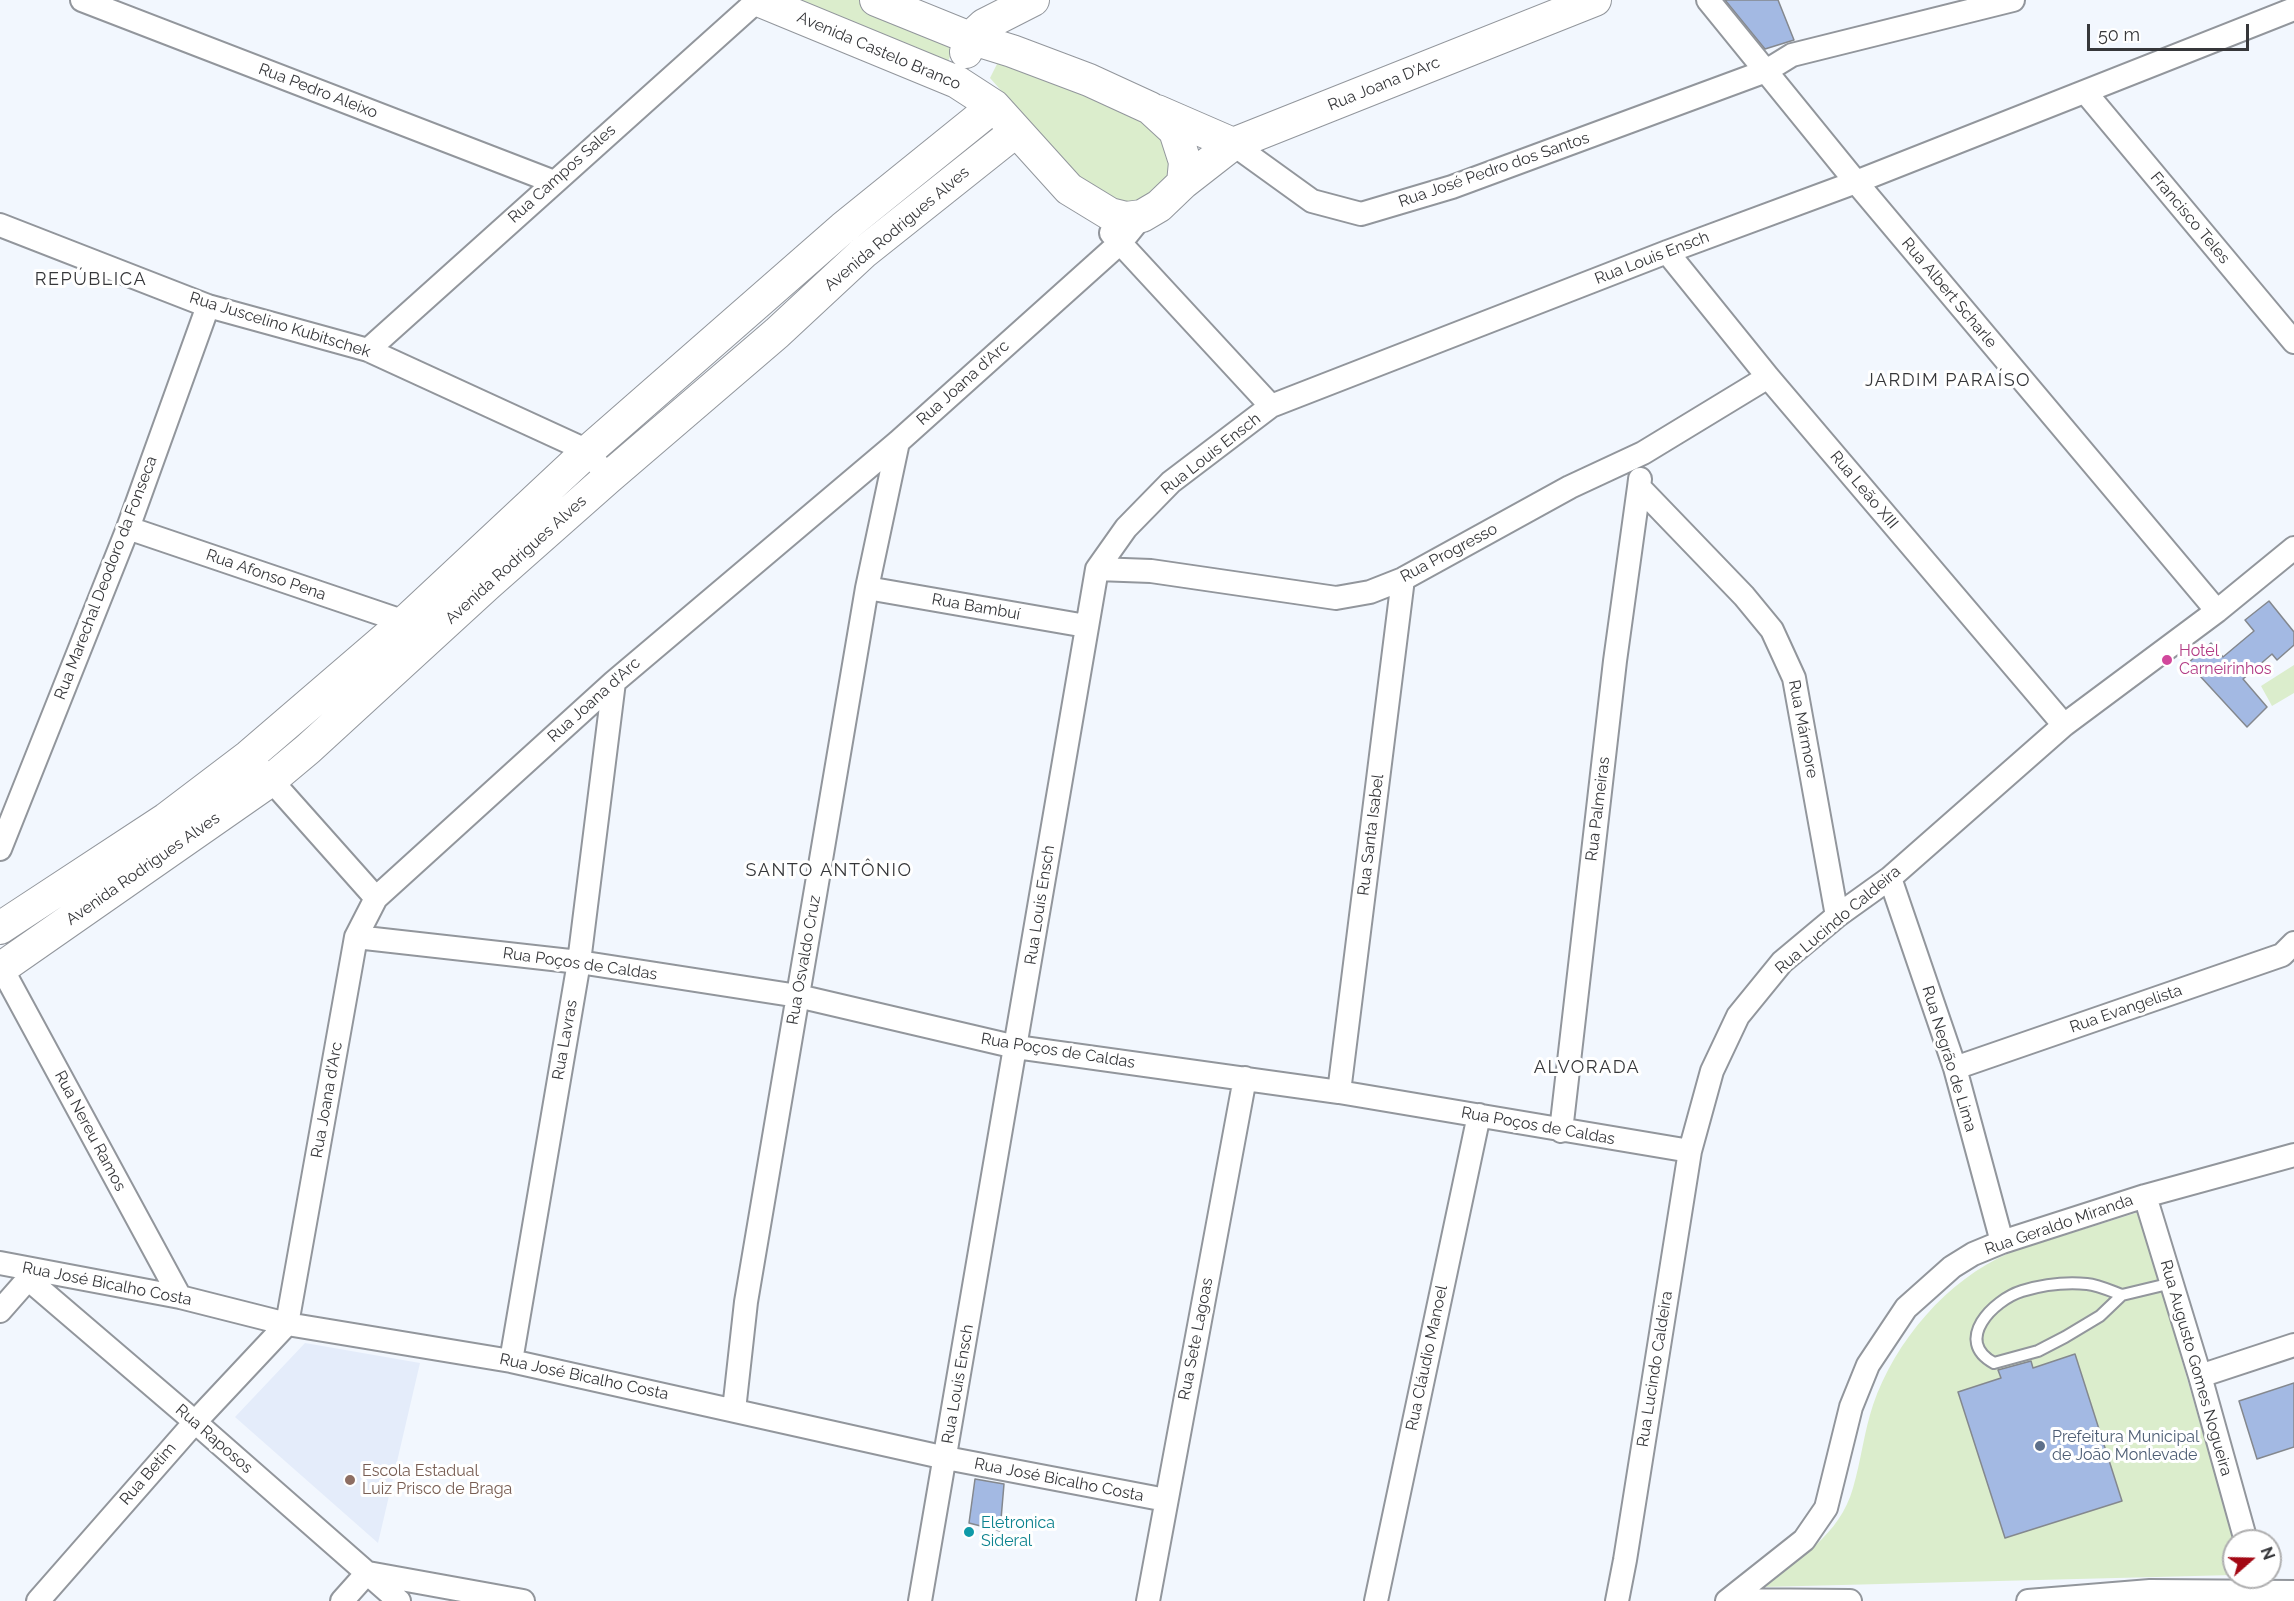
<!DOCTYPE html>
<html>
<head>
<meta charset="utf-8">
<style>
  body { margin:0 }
  #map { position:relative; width:2294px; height:1601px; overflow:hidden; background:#f2f7fe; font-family:Raleway,sans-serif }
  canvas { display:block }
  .north { position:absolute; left:2222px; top:1529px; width:60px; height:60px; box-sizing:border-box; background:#fff; border:2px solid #afafb0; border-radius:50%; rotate:70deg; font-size:16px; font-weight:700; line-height:24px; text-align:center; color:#36373a }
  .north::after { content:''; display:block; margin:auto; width:21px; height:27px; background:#a30814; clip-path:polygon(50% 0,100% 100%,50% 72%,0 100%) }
  .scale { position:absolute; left:2087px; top:24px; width:162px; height:27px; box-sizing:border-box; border:3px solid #36373a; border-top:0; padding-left:8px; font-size:18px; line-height:21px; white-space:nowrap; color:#36373a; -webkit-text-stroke:4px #fff; paint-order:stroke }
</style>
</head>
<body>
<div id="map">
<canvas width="2294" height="1601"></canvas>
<div class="north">N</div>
<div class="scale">50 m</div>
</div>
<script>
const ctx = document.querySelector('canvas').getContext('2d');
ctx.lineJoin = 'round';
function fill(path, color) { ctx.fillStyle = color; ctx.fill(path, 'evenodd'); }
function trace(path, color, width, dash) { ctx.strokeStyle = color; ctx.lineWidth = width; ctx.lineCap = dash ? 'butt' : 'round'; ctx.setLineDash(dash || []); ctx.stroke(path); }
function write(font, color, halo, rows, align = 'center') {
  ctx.font = font + ' Raleway,sans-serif'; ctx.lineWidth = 6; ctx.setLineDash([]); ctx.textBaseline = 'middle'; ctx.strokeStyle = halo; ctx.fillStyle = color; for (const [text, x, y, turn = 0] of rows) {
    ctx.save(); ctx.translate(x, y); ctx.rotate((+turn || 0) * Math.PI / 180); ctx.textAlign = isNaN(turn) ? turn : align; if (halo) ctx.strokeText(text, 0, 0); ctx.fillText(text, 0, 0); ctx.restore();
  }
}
const built = new Path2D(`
  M305 1343 420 1363 378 1543 235 1417Z`);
const green = new Path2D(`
  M778 0H862L956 36 947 66Z
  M1000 58 1156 124 1173 157 1168 178 1160 192 1123 207 1079 178 990 78Z
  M2294 665V693L2272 706 2261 686Z
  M2139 1212 2234 1541V1575L1763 1587C1798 1559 1840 1535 1853 1488 1861 1461 1864 1432 1873 1405 1895 1341 1947 1280 2009 1253 2023 1247 2038 1243 2052 1239 2081 1230 2110 1221 2139 1212Z`);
const building = new Path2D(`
  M1725 0H1778L1794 40 1765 49Z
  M2269 601 2294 632V645L2277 660 2272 654 2243 679 2267 707 2247 727 2188 663 2211 643 2223 657 2254 631 2245 620Z
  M2075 1354 2122 1501 2005 1538 1958 1392 2001 1378 1998 1370 2031 1361 2033 1368Z
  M2294 1383V1447L2257 1459 2239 1401Z
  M975 1479 1004 1484 1000 1531 969 1523Z`);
const lane = new Path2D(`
  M2122 1295C2111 1291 2098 1285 2087 1284 2066 1282 2042 1285 2022 1291 1993 1300 1953 1341 1994 1363L2038 1351 2065 1337 2100 1316 2122 1295 2172 1283`);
const street = new Path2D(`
  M82 0 554 182
  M1708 0 1856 182 2217 611
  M2086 93 2294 342
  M1233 144 1312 201 1361 214 1452 187 1766 71 1792 55 2013 0
  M0 225 208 306 368 350 588 451 608 478
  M1111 233 1271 406
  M1667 252 1768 377 2064 725
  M368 350 758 0
  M1640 479 1639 487 1744 596 1772 630 1794 678 1837 916
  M128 528 405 622 413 630
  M1097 569 1151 571 1336 598 1370 592 1403 579 1570 487 1643 453 1768 377
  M867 588 1086 626
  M262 770 376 898
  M0 849 128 528 208 306
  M1890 878 1955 1068 2002 1242
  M356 937 579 962 798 996 1016 1047 1339 1092 1690 1151
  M0 965 180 1297
  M1955 1068 2282 955 2294 943
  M1339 1092 1403 579
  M1561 1131 1615 661 1639 487
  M2145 1196 2200 1376 2246 1541
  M0 1263 180 1297 287 1324 511 1361 946 1458 1166 1500
  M28 1279 195 1422 399 1601
  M0 1311 36 1270
  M287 1324 356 937 376 898 614 682 898 442 1121 242 1142 216
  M511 1361 579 962 614 682
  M2200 1376 2294 1345
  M734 1410 746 1302 867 588 898 442
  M368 1573 523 1601
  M1729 1600 1850 1601
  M38 1601 195 1422 287 1324
  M342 1601 367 1573
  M920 1601 1097 569 1126 528 1171 482 1271 406 1667 252 1856 182 2294 9
  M1148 1601 1245 1078
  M1376 1601 1479 1115
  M1617 1601 1625 1560 1690 1151 1712 1071 1738 1016 1782 962 1837 916 1890 878 2064 725 2217 611 2294 548
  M1727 1601 1804 1540 1826 1508 1851 1407 1868 1365 1906 1308 1952 1267 1973 1254 2002 1242 2145 1196 2294 1155
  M2028 1601 2150 1591 2294 1592`);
const secondary = new Path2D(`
  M758 0 957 82 994 106 1069 189 1110 214 1126 218 1142 216 1159 206 1183 183 1185 162 1175 131 1150 108 1089 80 1012 51 970 38 876 0
  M966 52 970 38 984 25 1033 0
  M1157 111 1233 144
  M1183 183 1233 144 1595 0
  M0 928 166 819 249 756 405 622 588 451 843 228 994 106
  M0 969 271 780 308 749 487 585 608 478 777 333 863 253 1015 132`);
const markers = [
  [2167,660,6,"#d1479c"],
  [2040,1446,6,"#5c6f8a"],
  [350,1480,6,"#8d6e63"],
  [969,1532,6,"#0f9aa8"]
];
const streetNames = [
  ["Avenida Castelo Branco",879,51,23],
  ["Rua Joana D'Arc",1384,84,-22],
  ["Rua Pedro Aleixo",318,91,21],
  ["Rua José Pedro dos Santos",1494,170,-19],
  ["Rua Campos Sales",562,174,-42],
  ["Francisco Teles",2190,218,50],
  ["Avenida Rodrigues Alves",897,229,-40],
  ["Rua Louis Ensch",1652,258,-21],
  ["Rua Albert Scharle",1949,293,50],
  ["Rua Juscelino Kubitschek",280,325,17],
  ["Rua Joana d'Arc",963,383,-42],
  ["Rua Louis Ensch",1211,454,-38],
  ["Rua Leão XIII",1864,490,50],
  ["Rua Progresso",1449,553,-28],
  ["Avenida Rodrigues Alves",516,560,-42],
  ["Rua Afonso Pena",266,575,19],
  ["Rua Marechal Deodoro da Fonseca",106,578,-69],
  ["Rua Bambuí",976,607,10],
  ["Rua Joana d'Arc",594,700,-42],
  ["Rua Mármore",1803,729,79],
  ["Rua Palmeiras",1598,809,-83],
  ["Rua Santa Isabel",1371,835,-83],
  ["Avenida Rodrigues Alves",143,869,-35],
  ["Rua Louis Ensch",1040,905,-81],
  ["Rua Lucindo Caldeira",1838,920,-40],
  ["Rua Osvaldo Cruz",804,960,-80],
  ["Rua Poços de Caldas",580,964,8],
  ["Rua Evangelista",2126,1009,-19],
  ["Rua Lavras",565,1040,-80],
  ["Rua Poços de Caldas",1058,1051,9],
  ["Rua Negrão de Lima",1949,1059,73],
  ["Rua Joana d'Arc",327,1100,-80],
  ["Rua Poços de Caldas",1538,1126,10],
  ["Rua Nereu Ramos",90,1131,62],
  ["Rua Geraldo Miranda",2059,1225,-19],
  ["Rua José Bicalho Costa",107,1284,11],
  ["Rua Sete Lagoas",1196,1339,-79],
  ["Rua Cláudio Manoel",1427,1358,-78],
  ["Rua Augusto Gomes Nogueira",2196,1368,74],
  ["Rua Lucindo Caldeira",1655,1369,-81],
  ["Rua José Bicalho Costa",584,1377,12],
  ["Rua Louis Ensch",958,1384,-80],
  ["Rua Raposos",214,1439,41],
  ["Rua Betim",148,1474,-49],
  ["Rua José Bicalho Costa",1059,1480,11]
];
const hotelNames = [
  ["Hotel",2179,651],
  ["Carneirinhos",2179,669]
];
const serviceNames = [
  ["Prefeitura Municipal",2052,1437],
  ["de João Monlevade",2052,1455]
];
const educationNames = [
  ["Escola Estadual",362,1471],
  ["Luiz Prisco de Braga",362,1489]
];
const cultureNames = [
  ["Eletronica",981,1523],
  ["Sideral",981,1541]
];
const neighbourhoodNames = [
  ["REPÚBLICA",91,280],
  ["JARDIM PARAÍSO",1948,381],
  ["SANTO ANTÔNIO",829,871],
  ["ALVORADA",1587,1068]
];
fill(built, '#e4ecfa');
fill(green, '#dbedcc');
fill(building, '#a3b9e3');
trace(building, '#84888e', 1.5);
trace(lane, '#92969c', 14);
trace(street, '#92969c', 26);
trace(secondary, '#92969c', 34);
trace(lane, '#fff', 10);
trace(street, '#fff', 22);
trace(secondary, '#fff', 32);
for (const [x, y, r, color] of markers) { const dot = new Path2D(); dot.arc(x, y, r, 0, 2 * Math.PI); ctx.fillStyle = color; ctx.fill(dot); trace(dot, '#fff', 2); }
write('16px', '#36373a', '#fff', streetNames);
write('16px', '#b23c85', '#fff', hotelNames, 'left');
write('16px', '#4e5e75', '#fff', serviceNames, 'left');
write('16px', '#785e54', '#fff', educationNames, 'left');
write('16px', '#0d838f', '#fff', cultureNames, 'left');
ctx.letterSpacing = '1.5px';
write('18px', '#36373a', '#fff', neighbourhoodNames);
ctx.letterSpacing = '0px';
</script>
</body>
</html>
